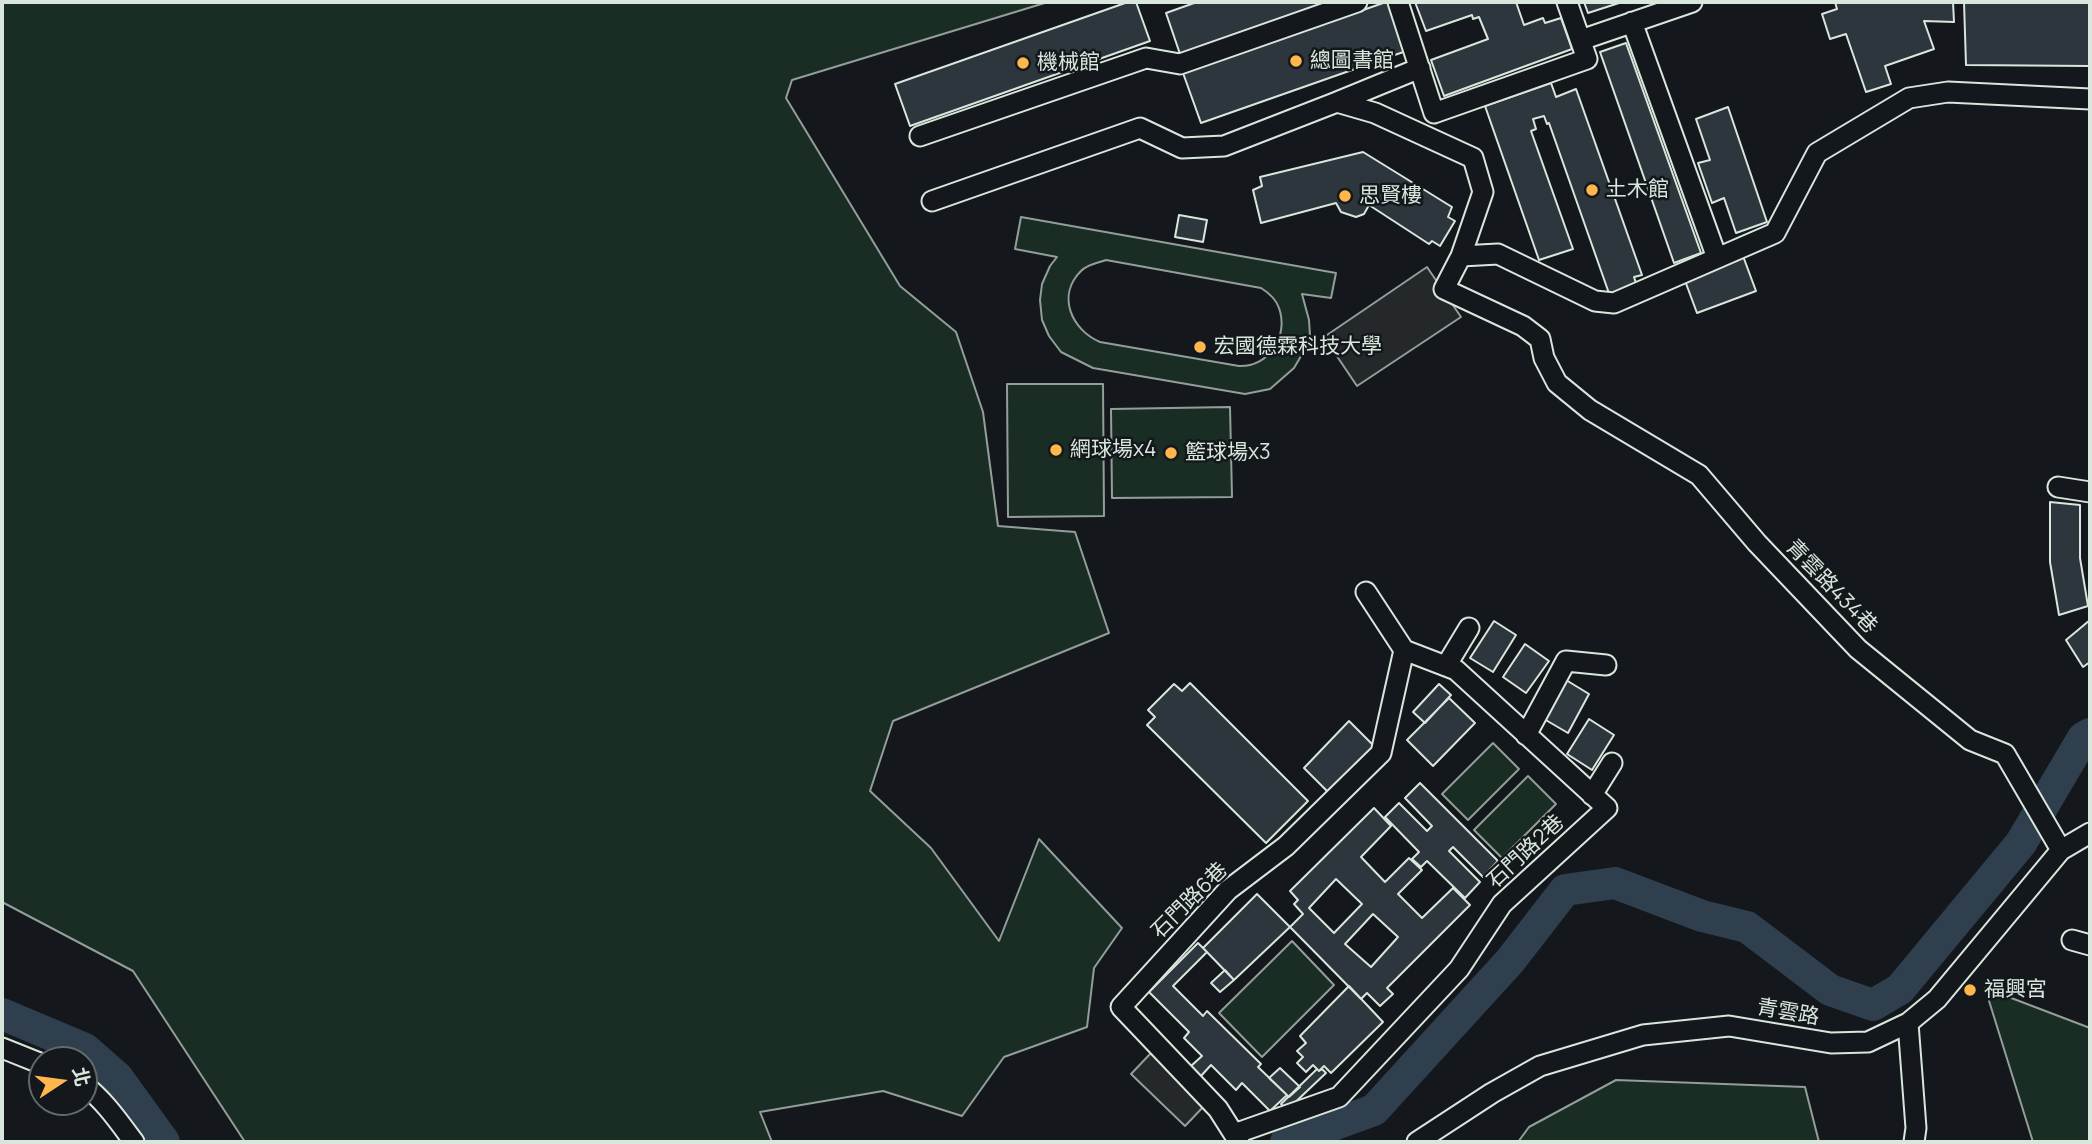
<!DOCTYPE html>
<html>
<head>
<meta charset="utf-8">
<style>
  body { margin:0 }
  #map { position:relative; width:2092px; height:1144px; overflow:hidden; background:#14181c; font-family:Manrope,"Noto Sans TC",sans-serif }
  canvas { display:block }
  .frame { position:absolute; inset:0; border:4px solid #d8e6dc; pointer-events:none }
  .north { position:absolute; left:28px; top:1046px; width:70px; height:70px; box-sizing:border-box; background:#14181c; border:2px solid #626a69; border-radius:50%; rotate:77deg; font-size:19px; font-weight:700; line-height:28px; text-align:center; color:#d8e6dc }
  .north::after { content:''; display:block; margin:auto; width:24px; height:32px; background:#ffb74d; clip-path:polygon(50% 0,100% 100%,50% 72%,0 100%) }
</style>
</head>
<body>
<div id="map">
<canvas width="2092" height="1144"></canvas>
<div class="frame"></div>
<div class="north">北</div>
</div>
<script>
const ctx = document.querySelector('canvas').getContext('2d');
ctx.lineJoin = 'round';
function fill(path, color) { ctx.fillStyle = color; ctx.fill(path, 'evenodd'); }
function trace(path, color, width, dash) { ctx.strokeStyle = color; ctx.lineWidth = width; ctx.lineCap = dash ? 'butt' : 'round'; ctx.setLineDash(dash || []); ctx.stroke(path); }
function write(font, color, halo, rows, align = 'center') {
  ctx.font = font + ' Manrope,"Noto Sans TC",sans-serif'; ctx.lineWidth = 5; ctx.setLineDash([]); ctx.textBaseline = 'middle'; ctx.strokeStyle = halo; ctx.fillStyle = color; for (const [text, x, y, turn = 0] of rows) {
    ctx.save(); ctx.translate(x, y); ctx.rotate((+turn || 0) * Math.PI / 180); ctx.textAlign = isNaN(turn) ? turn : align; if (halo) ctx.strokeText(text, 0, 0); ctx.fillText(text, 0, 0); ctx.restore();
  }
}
const green = new Path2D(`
  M2 2H1048L792 80 786 98 900 286 956 332 983 412 998 526 1075 532 1109 633 893 721 870 791 931 848 999 941 1039 839 1122 928 1094 968 1087 1027 1004 1057 962 1116 883 1091 760 1112 772 1142H245L133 971 2 902Z
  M1021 217 1336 273 1331 298 1302 294 1309 320 1310 336 1304 351 1294 368 1270 389 1245 394 1093 368 1061 352 1049 336 1042 320 1040 300 1042 284 1050 266 1057 257 1015 249ZM1106 260 1261 288C1269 293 1276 299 1279 308 1289 336 1269 367 1239 366L1100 342C1072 330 1056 296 1081 271 1087 264 1098 263 1106 260Z
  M1007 384H1103L1104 516 1008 517Z
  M1230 407 1232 497 1112 498 1111 409Z
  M1493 743 1519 769 1468 820 1442 794Z
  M1528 776 1556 804 1502 858 1474 830Z
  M1292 941 1334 985 1262 1057 1219 1013Z
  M1985 988 2090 1028V1142H2033Z
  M1616 1080 1805 1087 1819 1142H1518L1529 1127Z`);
const parking = new Path2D(`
  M1427 267 1461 317 1357 386 1324 337Z
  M1151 1053 1205 1105 1185 1126 1131 1074Z`);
const river = new Path2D(`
  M2 1014 85 1049 117 1077 164 1142
  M1286 1142 1374 1110 1510 961 1565 890 1615 883 1702 916 1747 927 1830 990 1873 1005 1900 989 2021 843 2083 738 2090 734`);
const building = new Path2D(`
  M1128 2H1136L1150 41 910 126 895 84Z
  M1197 2H1327L1180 54 1166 13Z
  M1386 2H1392L1409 50 1201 123 1183 73Z
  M1415 2H1516L1524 25 1543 18 1545 23 1561 18 1572 49 1444 96 1431 60 1488 39 1479 17 1473 19 1472 15 1426 31Z
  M1584 2H1619V3L1588 13Z
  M1835 2H1953L1954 22 1924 21 1934 49 1885 66 1891 84 1866 92 1846 34 1830 39 1822 14 1837 9Z
  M1964 2H2090V66L1966 65Z
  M1626 43 1701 253 1674 263 1600 52Z
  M1551 83 1556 97 1576 89 1642 275 1634 277 1638 289 1611 299 1549 123 1547 124 1544 116 1533 119 1536 129 1531 131 1573 249 1539 260 1485 106Z
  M1728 107 1767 222 1736 233 1724 198 1712 203 1698 163 1710 160 1696 119Z
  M1363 152 1452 207 1448 217 1455 221 1440 246 1432 241 1429 244 1369 205 1364 214 1356 217 1341 212 1336 203 1261 223 1253 190 1262 186 1260 177Z
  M1179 215 1207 220 1203 242 1175 237Z
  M1743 256 1756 291 1697 313 1684 278Z
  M2050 502 2080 505V558L2088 606 2059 615 2050 562Z
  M2090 620V662L2083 667 2066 640Z
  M1494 621 1516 635 1493 672 1470 658Z
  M1525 644 1549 661 1526 693 1503 677Z
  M1566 680 1589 694 1568 733 1544 719Z
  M1190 683 1308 801 1266 843 1147 725 1155 717 1148 710 1174 684 1182 691Z
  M1439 684 1451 695 1425 723 1413 712Z
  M1449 698 1475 723 1433 766 1407 740Z
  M1589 719 1614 735 1592 770 1567 754Z
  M1349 721 1375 747 1329 793 1304 768Z
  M1420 783 1498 861 1483 877 1453 847 1449 851 1480 882 1465 898 1427 861 1421 867 1412 859 1419 852 1385 817 1399 803 1427 831 1432 826 1405 798Z
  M1374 808 1391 826 1361 857 1385 882 1409 858 1422 870 1398 894 1422 918 1453 888 1470 905 1387 988 1393 994 1380 1006 1367 993 1361 999 1290 927 1303 914 1294 904 1298 900 1290 891ZM1336 879 1362 904 1334 933 1309 908ZM1373 914 1398 937 1371 967 1345 944Z
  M1257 894 1290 927 1234 980 1203 948Z
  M1198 943 1207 952 1173 986 1203 1016 1207 1011 1261 1064 1258 1067 1287 1095 1270 1111 1242 1083 1236 1090 1211 1065 1201 1076 1191 1066 1202 1056 1184 1038 1189 1032 1149 992Z
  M1225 970 1234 980 1220 992 1211 983Z
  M1349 986 1383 1022 1331 1073 1324 1066 1319 1071 1313 1065 1306 1072 1297 1063 1303 1057 1297 1051 1306 1043 1300 1036Z
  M1280 1068 1300 1087 1289 1097 1269 1078Z
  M1317 1069 1319 1071 1322 1069 1326 1073 1287 1110 1281 1104Z`);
const minor = new Path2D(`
  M1398 2 1434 113 1587 59 1567 2
  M1632 22 1717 258
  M1581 40 1692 2
  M1337 102 1420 68
  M920 136 1146 58 1180 64 1357 2
  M932 201 1140 128 1182 148 1224 146 1337 102 1375 113 1473 158 1483 192 1461 256 1444 289 1523 326 1540 339 1544 358 1557 383 1590 410 1699 475 1757 543 1858 649 1970 740 2005 754 2061 850
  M1461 256 1498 254 1595 301 1614 303 1775 233 1817 153 1909 98 1948 92 2090 99
  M2058 487 2090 492
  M1446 666 1469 628
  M1526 735 1566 661 1606 665
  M1592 795 1612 763
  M2072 940 2090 945
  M1908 1023 1916 1128 1914 1142
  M2 1048 42 1064
  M84 1085C104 1100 119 1122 134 1142
  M1234 1134 1339 1097 1459 969 1502 904 1607 808 1456 670 1404 650 1366 592
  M1239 1142 1218 1109 1121 1007 1228 890 1286 846 1381 753 1404 650
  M1417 1142 1492 1093 1540 1066 1643 1035 1729 1026 1831 1043 1868 1042 1908 1023 1937 999 2061 850 2090 833`);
const markers = [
  [1296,61,7,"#ffb74d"],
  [1023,63,7,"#ffb74d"],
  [1592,190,7,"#ffb74d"],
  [1345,196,7,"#ffb74d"],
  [1200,347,7,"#ffb74d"],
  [1056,450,7,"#ffb74d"],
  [1171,453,7,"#ffb74d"],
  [1970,990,7,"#ffb74d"]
];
const poiNames = [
  ["總圖書館",1310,61],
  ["機械館",1037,63],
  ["土木館",1606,190],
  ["思賢樓",1359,196],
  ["宏國德霖科技大學",1214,347],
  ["網球場x4",1070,450],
  ["籃球場x3",1185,453],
  ["福興宮",1984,990]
];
const streetNames = [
  ["青雲路434巷",1831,587,46],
  ["石門路2巷",1526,852,-43],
  ["石門路6巷",1190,901,-45],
  ["青雲路",1788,1013,10]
];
fill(green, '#1a2d24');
trace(green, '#939e99', 2);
fill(parking, '#24282b');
trace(parking, '#939e99', 2);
trace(river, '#2f3f4d', 32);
fill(building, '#2c363c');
trace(building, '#d8e6dc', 2);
trace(minor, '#d8e6dc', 23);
trace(minor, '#14181c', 19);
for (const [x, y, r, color] of markers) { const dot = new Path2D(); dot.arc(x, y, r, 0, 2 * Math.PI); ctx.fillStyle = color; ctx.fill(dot); trace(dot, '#14181c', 2.5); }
write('21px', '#d8e6dc', '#14181c', poiNames, 'left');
write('21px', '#d8e6dc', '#14181c', streetNames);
</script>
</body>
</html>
